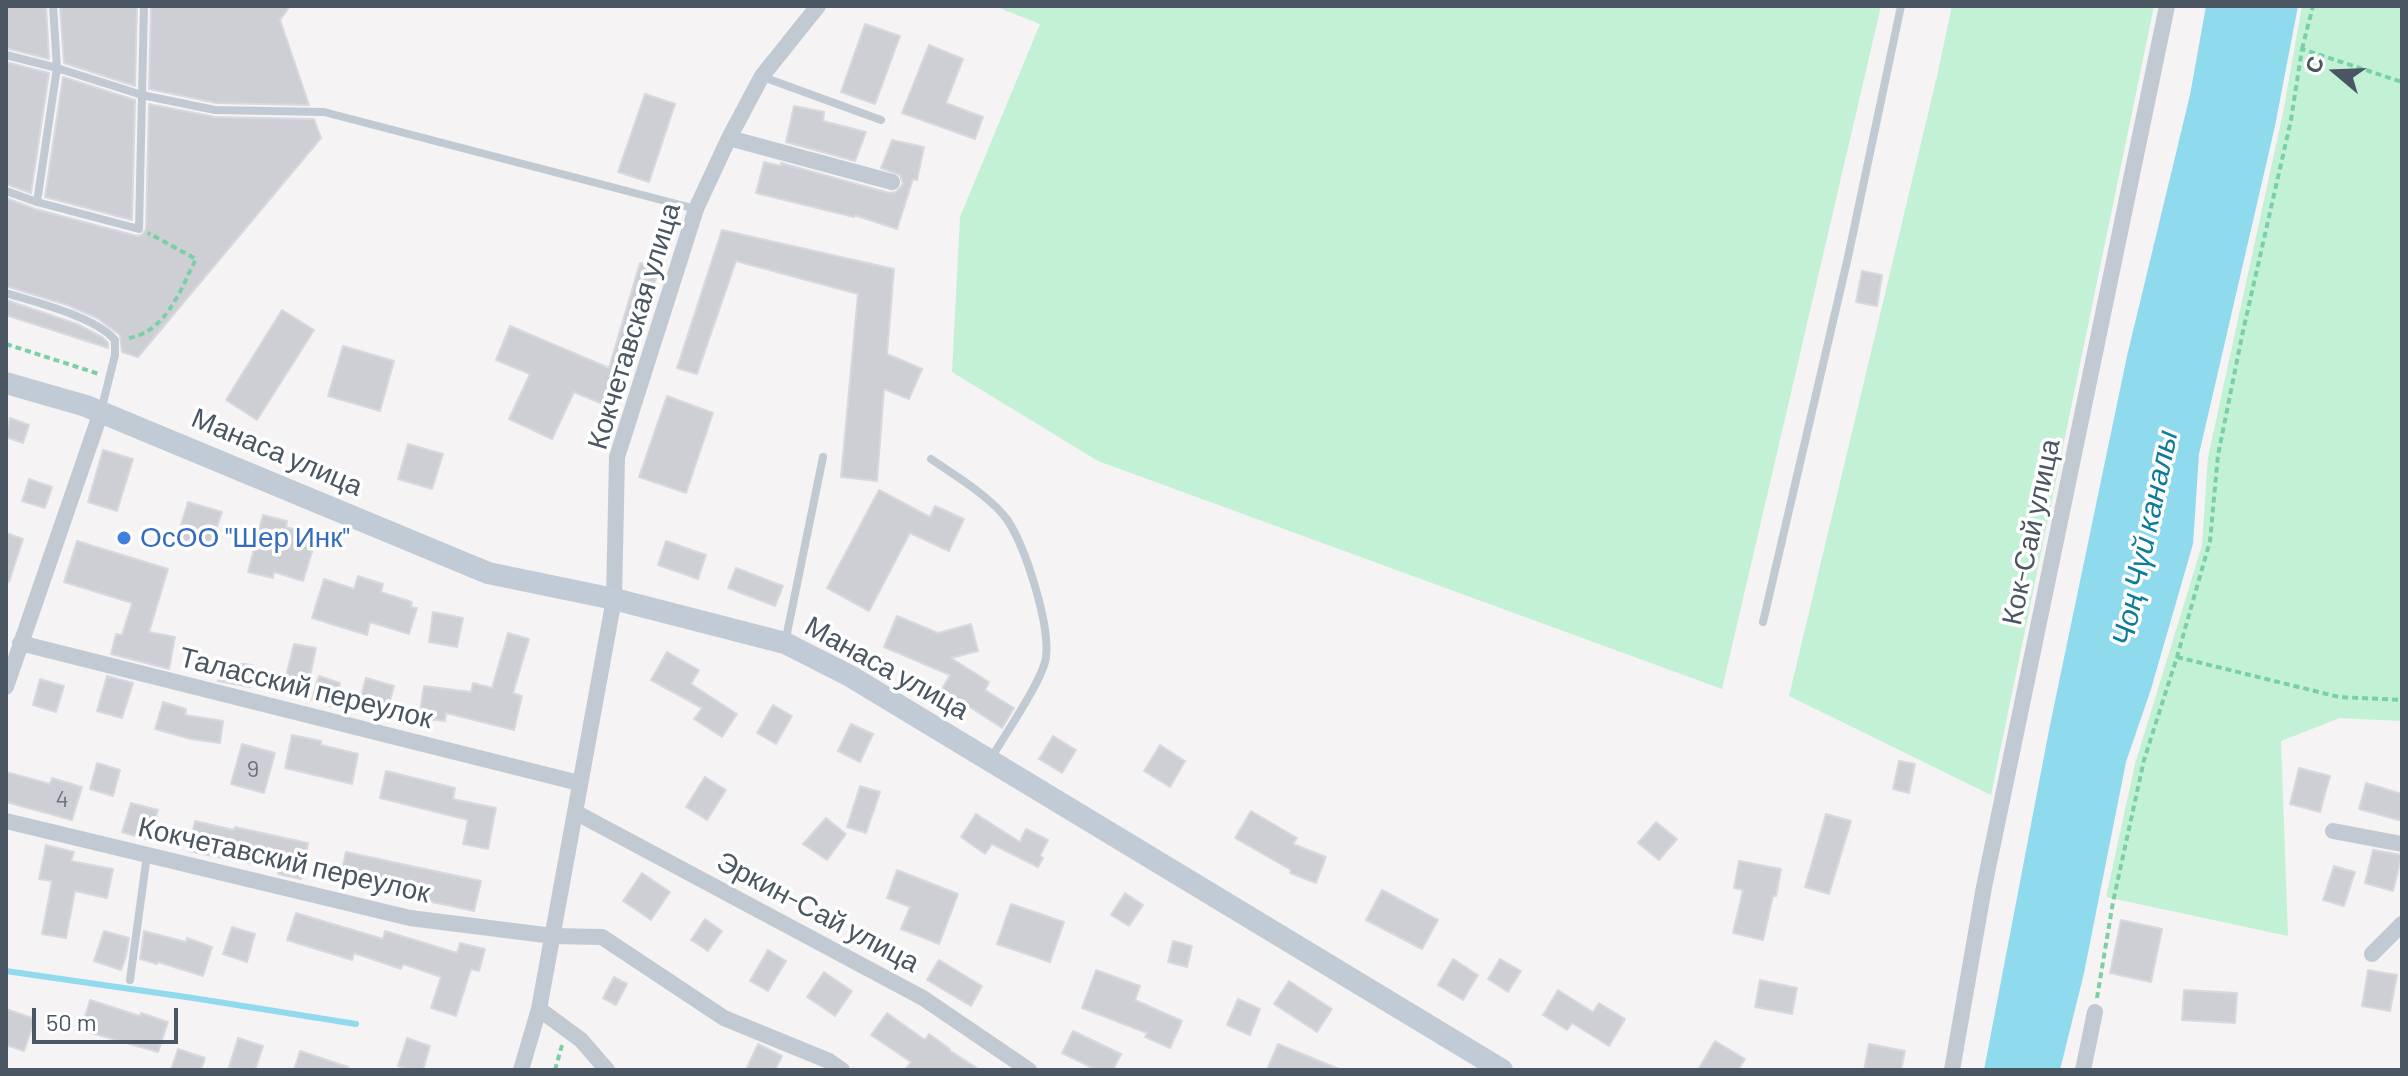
<!DOCTYPE html>
<html>
<head>
<meta charset="utf-8">
<style>
  body { margin:0 }
  #map { position:relative; width:2408px; height:1076px; overflow:hidden; background:#f5f3f3; font-family:Barlow,sans-serif }
  canvas { display:block }
  .frame { position:absolute; inset:0; border:8px solid #4a5661; pointer-events:none }
  .north { position:absolute; left:2296px; top:32px; width:80px; height:80px; -webkit-text-stroke:6px #fff; paint-order:stroke; rotate:289deg; font-size:22px; font-weight:700; line-height:32px; text-align:center; color:#4a5661 }
  .north::after { content:''; display:block; margin:auto; width:28px; height:36px; background:#4a5661; clip-path:polygon(50% 0,100% 100%,50% 72%,0 100%) }
  .scale { position:absolute; left:32px; top:1008px; width:146px; height:36px; box-sizing:border-box; border:4px solid #4a5661; border-top:0; padding-left:10px; font-size:24px; line-height:28px; white-space:nowrap; color:#4a5661; -webkit-text-stroke:6px #fff; paint-order:stroke }
</style>
</head>
<body>
<div id="map">
<canvas width="2408" height="1076"></canvas>
<div class="frame"></div>
<div class="north">С</div>
<div class="scale">50 m</div>
</div>
<script>
const ctx = document.querySelector('canvas').getContext('2d');
ctx.lineJoin = 'round';
function fill(path, color) { ctx.fillStyle = color; ctx.fill(path, 'evenodd'); }
function trace(path, color, width, dash) { ctx.strokeStyle = color; ctx.lineWidth = width; ctx.lineCap = dash ? 'butt' : 'round'; ctx.setLineDash(dash || []); ctx.stroke(path); }
function write(font, color, halo, rows, align = 'center') {
  ctx.font = font + ' Barlow,sans-serif'; ctx.lineWidth = 7; ctx.setLineDash([]); ctx.textBaseline = 'middle'; ctx.strokeStyle = halo; ctx.fillStyle = color; for (const [text, x, y, turn = 0] of rows) {
    ctx.save(); ctx.translate(x, y); ctx.rotate((+turn || 0) * Math.PI / 180); ctx.textAlign = isNaN(turn) ? turn : align; if (halo) ctx.strokeText(text, 0, 0); ctx.fillText(text, 0, 0); ctx.restore();
  }
}
const green = new Path2D(`
  M994 6H1881L1722 689 1098 461 952 372 960 217 1040 24Z
  M1952 6H2154L1991 795 1789 696 1937 76Z
  M2302 6H2402V721L2340 718 2281 741 2288 936 2106 897 2135 764 2202 545 2208 457 2283 113Z`);
const water = new Path2D(`
  M2206 6H2298L2275 126 2199 454 2193 544 2151 689 2126 762 2084 973 2060 1070H1984L2050 725 2127 356 2190 95Z`);
const stream = new Path2D(`
  M6 971 193 998 356 1024`);
const building = new Path2D(`
  M6 6H46L49 59 6 48Z
  M60 6H137L135 86 64 63Z
  M151 6H290L280 20 309 105 216 103 149 89Z
  M865 24 900 36 875 104 841 92Z
  M929 45 963 59 946 103 983 117 975 139 902 113Z
  M6 62 49 73 31 193 6 184Z
  M63 77 135 100 132 220 45 197Z
  M645 94 675 104 649 182 618 172Z
  M149 104 215 117 314 119 321 138 138 357 122 352 120 335 97 318 67 305 6 286V198L35 209 137 236 142 235 146 229Z
  M794 106 824 112 823 121 866 132 855 161 786 142Z
  M892 140 924 147 917 180 913 179 897 229 854 215V217L756 193 764 162 781 166V163L889 193 896 192 903 184 900 175 881 168Z
  M722 230 894 269 887 354 922 369 909 399 884 389 877 481 841 477 858 294 736 261 697 374 677 368Z
  M640 263 659 268 632 360 612 408 574 392 552 439 509 419 530 374 496 360 510 326 609 368Z
  M1862 271 1882 275 1877 306 1856 302Z
  M6 300 77 324 102 337 108 343V348L6 315Z
  M282 310 314 330 257 420 226 400Z
  M343 346 394 361 380 411 328 396Z
  M667 396 713 413 686 493 639 477Z
  M10 418 29 425 23 443 6 437Z
  M408 444 443 454 432 489 398 479Z
  M103 450 133 459 117 511 88 502Z
  M29 479 52 487 45 508 22 501Z
  M879 490 930 517 935 506 964 519 949 551 910 533 869 611 827 588Z
  M188 502 222 512 210 548 177 538Z
  M263 515 287 521 286 527 317 536 303 581 274 572 273 578 248 572Z
  M6 533 23 539 9 582H6Z
  M77 541 168 569 149 632 175 637 169 669 111 654 116 634 122 635 132 603 64 582Z
  M666 541 706 555 698 579 658 565Z
  M736 568 783 586 775 606 728 588Z
  M358 576 383 584 381 592 412 602 411 607 417 608 409 634 370 622 367 635 312 618 324 579 354 589Z
  M433 612 463 618 457 647 429 642Z
  M897 616 938 633 971 624 978 651 951 658 989 682 985 690 1014 708 1002 728 942 689 950 675 884 647Z
  M508 633 529 639 513 693 522 696 514 730 446 713 445 721 419 718 424 686 471 692 473 683 492 688Z
  M294 644 316 648 308 685 285 680Z
  M667 652 699 670 691 684 737 714 722 737 694 719 702 708 651 680Z
  M220 662 252 665 250 687 218 681Z
  M107 676 133 683 122 718 97 711Z
  M319 676 340 683 333 707 312 700Z
  M366 678 394 686 387 712 359 703Z
  M40 679 64 686 56 712 33 705Z
  M163 702 186 709 185 715 223 721 220 743 191 739 155 729Z
  M773 705 792 716 776 744 757 733Z
  M851 724 873 734 860 762 838 751Z
  M292 735 321 741V745L358 754 352 784 285 768Z
  M1053 736 1076 750 1062 773 1039 759Z
  M242 744 275 753 264 793 231 784Z
  M1160 745 1185 761 1170 787 1144 771Z
  M1899 761 1915 764 1909 793 1893 789Z
  M97 763 120 770 113 796 90 789Z
  M2299 768 2330 776 2320 812 2290 804Z
  M386 771 455 788 453 799 496 808 488 849 463 844 468 820 380 798Z
  M6 772 50 784 52 778 82 787 72 820 6 802Z
  M705 777 726 790 707 820 686 807Z
  M2366 783 2402 794V821L2359 809Z
  M860 786 880 792 866 833 847 827Z
  M131 803 158 810 149 840 122 832Z
  M1251 811 1297 838 1293 844 1326 857 1316 883 1290 873 1291 870 1235 838Z
  M976 814 1020 842 1026 829 1048 840 1040 856 1043 858 1038 867 992 844 985 854 961 837Z
  M1826 814 1851 821 1829 894 1805 887Z
  M826 818 846 834 827 860 803 844Z
  M195 821 234 830 235 827 308 843 301 879 278 874 279 869 188 851Z
  M1656 822 1677 839 1659 860 1638 843Z
  M46 845 74 852 71 861 113 869 107 898 75 891 66 938 42 934 52 881 39 879Z
  M2373 850 2402 855 2393 891 2365 883Z
  M346 852 481 881 474 911 339 882Z
  M1739 861 1781 869 1776 896H1773L1763 940 1733 933 1743 890 1734 888Z
  M2334 866 2355 872 2344 906 2323 900Z
  M897 870 958 894 939 944 901 929 910 907 887 898Z
  M642 873 670 892 651 920 623 901Z
  M1382 890 1438 920 1422 949 1366 920Z
  M1125 893 1143 905 1129 926 1111 915Z
  M1011 904 1064 922 1050 962 997 944Z
  M296 913 383 939 385 931 457 953 460 943 485 949 479 971 471 969 456 1016 431 1008 441 977 403 964 401 969 354 953 352 960 287 940Z
  M705 919 722 931 708 951 691 940Z
  M2121 920 2162 929 2151 982 2110 973Z
  M232 927 255 934 247 962 223 954Z
  M104 931 129 938 126 956 121 970 94 961Z
  M144 931 186 942 187 938 212 947 203 976 158 962 157 964 140 959Z
  M1173 941 1192 946 1187 967 1168 962Z
  M768 950 786 961 768 991 750 981Z
  M1453 959 1478 975 1463 1000 1438 985Z
  M1500 959 1521 971 1508 992 1488 979Z
  M939 960 982 986 971 1006 927 980Z
  M1096 970 1140 986 1135 1000 1182 1021 1170 1048 1145 1037 1147 1033 1082 1008Z
  M2368 970 2397 975 2390 1011 2362 1006Z
  M824 972 852 991 835 1016 807 997Z
  M614 977 627 984 616 1005 603 998Z
  M1760 980 1797 988 1792 1014 1755 1007Z
  M1289 981 1332 1009 1317 1032 1274 1004Z
  M1558 990 1593 1012 1599 1003 1625 1019 1609 1046 1572 1023 1567 1030 1543 1015Z
  M2184 990 2237 993 2235 1023 2182 1020Z
  M1238 999 1260 1009 1250 1035 1227 1025Z
  M90 1000 140 1016 141 1013 168 1022 158 1052 81 1030Z
  M6 1009 35 1019 24 1051 6 1045Z
  M887 1013 925 1040 929 1034 950 1049 949 1050 980 1070H905L911 1062 871 1035Z
  M1073 1031 1121 1054 1113 1070H1097L1062 1053Z
  M238 1038 263 1046 255 1070H238L229 1067Z
  M407 1038 430 1046 423 1070H412L398 1066Z
  M1715 1041 1745 1059 1738 1070H1698Z
  M758 1044 782 1056 775 1070H746Z
  M1278 1044 1339 1069V1070H1267Z
  M1869 1044 1905 1051 1901 1070H1864Z
  M178 1049 205 1058 201 1070H171Z
  M300 1051 348 1067 347 1070H294Z`);
const path = new Path2D(`
  M2302 49 2313 6
  M129 338C167 331 180 290 196 259L148 233
  M6 344 99 374
  M2177 657 2339 697 2402 700
  M2097 998 2113 902 2144 760 2177 657 2210 541 2218 455 2243 331 2291 120 2302 49 2402 82
  M555 1070 562 1045`);
const lane = new Path2D(`
  M6 55 57 68 142 95 215 110 324 112 696 209
  M763 77 881 120
  M6 191 37 202 139 229 144 6
  M37 202 57 68 53 6
  M6 293C35 302 96 317 115 340V355L101 411
  M931 459C953 474 994 499 1008 521 1026 549 1050 624 1046 657 1044 678 1003 738 990 760
  M1763 622 1848 257 1901 6
  M785 643 823 457
  M130 980 147 855`);
const street = new Path2D(`
  M729 138 892 182
  M20 643 579 783
  M6 687 101 412
  M575 812 923 998 1029 1070
  M6 821 410 918 553 936 602 937 724 1018 829 1061 842 1070
  M2333 831 2402 844
  M2372 954 2402 924
  M539 1009 581 1040 607 1070
  M521 1070 539 1009 614 599 617 457 696 209 729 138 762 76 818 6
  M1952 1070 1984 887 2167 6
  M2083 1070 2095 1012`);
const secondary = new Path2D(`
  M6 383 86 406 488 573 614 599 785 643 850 676 1502 1070`);
const markers = [
  [124,538,8,"#3f7fe0"]
];
const numberNames = [
  ["9",253,769],
  ["4",62,799]
];
const streetNames = [
  ["Кокчетавская улица",634,326,-73],
  ["Манаса улица",277,452,23],
  ["Кок-Сай улица",2031,532,-78],
  ["Манаса улица",887,668,29],
  ["Таласский переулок",306,688,14],
  ["Кокчетавский переулок",284,860,13],
  ["Эркин-Сай улица",818,912,28]
];
const shopNames = [
  ["ОсОО \"Шер Инк\"",140,538]
];
const waterNames = [
  ["Чоң Чүй каналы",2145,538,-78]
];
fill(green, '#c3f1d5');
fill(water, '#90daee');
trace(stream, '#90daee', 6);
fill(building, '#cdcfd5');
trace(building, '#d7d9de', 2);
trace(path, '#7ad0a6', 4, [6, 4]);
trace(lane, '#c1cad2', 8);
trace(street, '#c1cad2', 16);
trace(secondary, '#c1cbd6', 22);
for (const [x, y, r, color] of markers) { const dot = new Path2D(); dot.arc(x, y, r, 0, 2 * Math.PI); ctx.fillStyle = color; ctx.fill(dot); trace(dot, '#fff', 3); }
write('24px', '#6b747e', null, numberNames);
write('28px', '#4a5661', '#fff', streetNames);
write('28px', '#366cbe', '#fff', shopNames, 'left');
write('italic 30px', '#0c7c9b', '#fff', waterNames);
</script>
</body>
</html>
